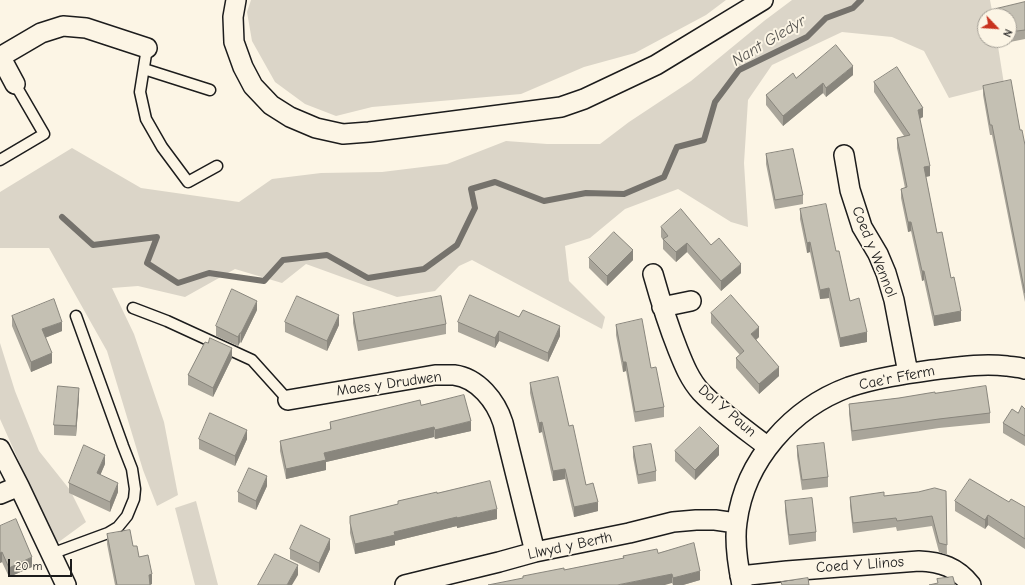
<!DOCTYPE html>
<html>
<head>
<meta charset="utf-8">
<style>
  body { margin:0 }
  #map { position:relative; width:1025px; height:585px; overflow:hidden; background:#fcf5e5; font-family:"Comic Neue",sans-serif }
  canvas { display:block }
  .north { position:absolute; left:977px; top:8px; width:40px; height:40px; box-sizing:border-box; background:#fcf5e5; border:1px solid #a29e95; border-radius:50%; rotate:115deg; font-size:11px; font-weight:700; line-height:16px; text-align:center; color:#1c1c1c }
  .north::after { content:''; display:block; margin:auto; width:14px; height:18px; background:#c8321e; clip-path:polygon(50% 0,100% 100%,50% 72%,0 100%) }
  .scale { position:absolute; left:8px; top:559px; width:64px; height:18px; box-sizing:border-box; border:2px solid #1c1c1c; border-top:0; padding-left:5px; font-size:12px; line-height:14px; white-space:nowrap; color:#1c1c1c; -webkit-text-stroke:3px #fcf5e5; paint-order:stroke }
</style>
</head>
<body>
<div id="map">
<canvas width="1025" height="585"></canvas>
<div class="north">N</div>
<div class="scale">20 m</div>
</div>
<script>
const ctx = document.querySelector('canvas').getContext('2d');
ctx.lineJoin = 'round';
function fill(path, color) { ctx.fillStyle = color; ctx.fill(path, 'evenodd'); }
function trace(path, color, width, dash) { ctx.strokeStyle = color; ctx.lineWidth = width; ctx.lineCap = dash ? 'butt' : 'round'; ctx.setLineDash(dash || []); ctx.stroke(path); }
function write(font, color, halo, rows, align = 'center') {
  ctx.font = font + ' "Comic Neue",sans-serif'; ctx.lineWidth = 4; ctx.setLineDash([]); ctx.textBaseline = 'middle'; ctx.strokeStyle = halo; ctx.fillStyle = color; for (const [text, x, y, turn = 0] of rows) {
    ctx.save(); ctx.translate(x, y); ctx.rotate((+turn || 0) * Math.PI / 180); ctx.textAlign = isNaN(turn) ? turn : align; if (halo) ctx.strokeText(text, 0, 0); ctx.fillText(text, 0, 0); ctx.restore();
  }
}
const green = new Path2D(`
  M251 0H726L706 15 635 53 584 67 521 94 372 107 336 116 305 104 275 82 252 41 247 12Z
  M792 0H990L993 16H985V40H997L1004 84 949 98 924 51 892 37 842 32 772 65 748 100 744 163 748 227 731 222 678 189 625 209 590 238 565 246 569 281 605 317 602 329 472 260 459 266 435 291 397 297 306 264 282 283 235 269 185 297 138 286 112 288 134 334 164 422 178 495 157 506 143 470 107 351 49 248H0V192L72 148 141 188 239 202 272 179 321 173 382 172 447 164 506 141 547 144H600L629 122 691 81 764 21Z
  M0 343 15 391 39 451 70 490 86 522 56 544 0 419Z
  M196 501 218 585H195L175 508Z`);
const stream = new Path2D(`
  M62 217 93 245 157 237 147 263 178 283 209 273 264 281 283 260 327 255 368 278 424 269 457 245 475 208 471 189 495 182 544 201 586 193 624 194 664 177 677 147 704 140 715 102 739 70 807 37 826 18 853 8 861 0`);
const lane = new Path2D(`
  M147 48 140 92 146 119 162 147 188 182 217 166
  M144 69 210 90
  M0 160 44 134 15 84
  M133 308 167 321 252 360 288 400
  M51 554 108 533 118 527 127 516 134 499 135 489 132 469 123 446 76 316`);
const street = new Path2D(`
  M236 0 233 17 234 42 243 67 253 86 271 105 290 117 316 128 343 134 369 132 561 107 584 99 656 65 763 0
  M0 56 15 84
  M0 57 41 33 63 26 86 28 147 48
  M844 155 850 190 862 227 878 254 886 273 894 300 908 373
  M653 274C660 299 668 325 678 350 684 365 690 380 701 392 720 412 746 430 768 447
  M662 307 691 301
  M288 400 435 375C441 375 448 375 454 375 478 378 496 401 503 423L535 552
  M0 449 19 486 66 585
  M0 494 19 486
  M740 576 787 571 919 561C941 562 957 567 971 585
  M405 585 499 562 535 552 629 533 673 522 696 520H715L736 523
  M742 585C738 566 734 542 737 522 745 460 792 408 849 387 876 378 904 374 932 370 957 367 982 363 1007 366 1013 367 1019 367 1025 369`);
const wall = new Path2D(`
  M1025 2V39L1000 44 999 40H1009V16H996V9Z
  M853 75 826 97 823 93 783 126 766 105V95L796 78Z
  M874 82 923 117 920 119 930 176 926 177 937 233 961 321 934 326 924 280 922 281 911 231 908 232 901 198V189L905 188 897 148V138L904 136 874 92Z
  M983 86 1020 130 1025 145V302L992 135H990L983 95Z
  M766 154 803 195V204L775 209 766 164Z
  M800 209 836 251 850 301 867 342 840 347 829 298 820 299 810 252 807 253 800 219Z
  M661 227 711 245 741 273 721 291 687 252 676 262 663 249V240L661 237Z
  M589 258 633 260 607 286 589 268Z
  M257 310 241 343 240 342 238 346 216 336V326Z
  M353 313 446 324V334L358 351 353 323Z
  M711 313 759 337 756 340 779 376 759 394 736 368V358L740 355 711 323Z
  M12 316 62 331 45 338 52 363 31 372 12 326Z
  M285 322 339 325 327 351 285 332Z
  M458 322 560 336 548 362 499 341 495 348 458 332Z
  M616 325 651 368 664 407V417L635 422 626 371 623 372 616 335Z
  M208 343 232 358 213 397 188 385V375Z
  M530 383 569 426 586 485 598 511 574 517 565 479 553 481 542 432 539 433 530 393Z
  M935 393 990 413V423L939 428 852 441 849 414V404L899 398Z
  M79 397 76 436 54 435V425Z
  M421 405 471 431 435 439 434 437 326 462V470L286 479 280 451V441L330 430V422Z
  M1025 409V446L1003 433V423Z
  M199 439H247L235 466 199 449Z
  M797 446 828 477V487L802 490 797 456Z
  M633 447 656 471V481L638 484 633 457Z
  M675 451 719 455 695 480 675 461Z
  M105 464 100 475 118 492 110 512 69 493V483Z
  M267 486 256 510 238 502V492Z
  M946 491 947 555 939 552 932 526 897 531 896 527 853 533 850 506V497L884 496Z
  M437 493 497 519 457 528V526L395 541V545L355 554 350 533V516L398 504V501Z
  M785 501 816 532V541L789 545 785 511Z
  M955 501 1009 502 1025 507V549L988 525 985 529 955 511Z
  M0 526 32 567 9 577 2 562 0 563Z
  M107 534 133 546 139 557 152 584 150 585H115L107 544Z
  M290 549H330L319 573 290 559Z
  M658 553 700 580 683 585H673L672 583 564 570 623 558V556Z`);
const shadedWall = new Path2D(`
  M853 66V75L826 97V88Z
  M823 83V93L783 126V116Z
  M923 108V117L918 119V110Z
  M930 166V176L924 177V167Z
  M908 222H911V231L908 232Z
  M810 242V252L807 253V243Z
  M687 243V252L676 262V252Z
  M633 250V260L607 286V276Z
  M741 264V273L721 291V281Z
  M922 271H924V280L922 281Z
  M829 288V298L820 299V290Z
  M257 301V310L241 343V333Z
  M961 311V321L934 326V316Z
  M339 315V325L327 351V341Z
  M62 322V331L42 339V329Z
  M560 326V336L548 362V353Z
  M759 327V337L751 344V334Z
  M499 331V341L495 348V338Z
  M867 332V342L840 347V338Z
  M240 333V342L238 346V337Z
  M232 348V358L213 397V388Z
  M52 353V363L31 372V362Z
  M623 362H626V371L623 372Z
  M779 367V376L759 394V384Z
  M79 388V397L76 436V426Z
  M471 421V431L435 439V430Z
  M542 422V432L539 433V423Z
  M434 427V437L326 462V470L286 479V469L324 453Z
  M247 430V439L235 466V456Z
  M719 446V455L695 480V470Z
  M105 455V464L97 483V473Z
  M565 469V479L553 481V471Z
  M267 476V486L256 510V501Z
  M118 483V492L110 512V502Z
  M598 502V511L574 517V507Z
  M497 509V519L457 528V518Z
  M988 515V525L985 529V520Z
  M457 517V526L395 541V545L355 554V544L394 532Z
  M330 539V549L319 573V563Z
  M2 552V562L0 563V553Z
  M32 557V567L9 577V568Z
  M298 565V575L292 585H287Z
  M700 571V580L683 585H673V578Z
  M152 574V584L149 585V575Z
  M672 574V583L665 585H617Z`);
const building = new Path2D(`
  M1025 2V30L1009 32V16H997L996 9Z
  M836 45 853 66 826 88 823 83 783 116 766 95 793 73 796 78Z
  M897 67 923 108 918 110 930 166 924 167 937 233 942 232 951 278 954 277 961 311 934 316 924 271H922L911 222H908L901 189 907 187 897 138 910 135 874 82Z
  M1011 80 1020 130H1022L1025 145V293L992 125H990L983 86Z
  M793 149 803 195 775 200 766 154Z
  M826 204 836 251H839L850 301 859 298 867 332 840 338 829 288 820 290 810 242 807 243 800 209Z
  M681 209 711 245 719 238 741 264 721 281 687 243 676 252 663 239 668 236 661 227Z
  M614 232 633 250 607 276 589 258Z
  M232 289 257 301 241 333H240L238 337 216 326Z
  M470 295 519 317 523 310 560 326 548 353 499 331 495 338 458 322Z
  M731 295 759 327 751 334 779 367 759 384 736 358 744 351 711 313Z
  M297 296 339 315 327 341 285 322Z
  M441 296 446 324 358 341 353 313Z
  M54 299 62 322 42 329 52 353 31 362 12 316Z
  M642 319 651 368 656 367 664 407 635 412 626 362H623L616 325Z
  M210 338 232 348 213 388 188 375 205 342 208 343Z
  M558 377 569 426 573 425 586 485 593 483 598 502 574 507 565 469 553 471 542 422 539 423 530 383Z
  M58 386 79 388 76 426 54 425Z
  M986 386 990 413 939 419 852 431 849 404 899 398 935 392V393Z
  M464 395 471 421 435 430 434 427 324 453 326 460 286 469 280 441 331 429 330 422 420 400 421 405Z
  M1022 406 1025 409V436L1003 423 1012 409 1018 413Z
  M210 413 247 430 235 456 199 439Z
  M700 427 719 446 695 470 675 451Z
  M824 443 828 477 802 480 797 446Z
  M651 444 656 471 638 475 633 447Z
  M84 445 105 455 97 473 118 483 110 502 69 483Z
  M249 468 267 476 256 501 238 492Z
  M970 479 1009 502 1011 499 1025 507V539L988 515 985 520 955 501Z
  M490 481 497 509 457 518V517L394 532 395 535 355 544 350 523V516L398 504V501L437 492V493Z
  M935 488 946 491 947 545 939 543 932 516 897 521 896 518 853 523 850 497 884 492V496L918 492Z
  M812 498 816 532 789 535 785 501Z
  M16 519 32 557 9 568 2 552 0 553V526Z
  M301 525 330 539 319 563 290 549Z
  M130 530 133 546H137L139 557 148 555 152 574 149 575 150 585H117L107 534Z
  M694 543 700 571 673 578 672 574 617 585H488L523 578V576L564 568V570L624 558 623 556 657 549 658 553Z
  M275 554 298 565 287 585H258Z
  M953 577 955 585H929L938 583 937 579Z
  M808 578 809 585H782L781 582Z`);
const streetNames = [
  ["Coed y Wennol",874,252,68],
  ["Cae'r Fferm",897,378,-11],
  ["Maes y Drudwen",389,384,-8],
  ["Dol Y Paun",727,411,41],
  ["Llwyd y Berth",570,546,-12],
  ["Coed Y Llinos",860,565,-4]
];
const waterNames = [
  ["Nant Gledyr",769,41,-31]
];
fill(green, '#dbd5c8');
trace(stream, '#75726c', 6);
trace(lane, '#1c1c1c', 13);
trace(street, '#1c1c1c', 22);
trace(lane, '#fcf5e5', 10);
trace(street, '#fcf5e5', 19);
fill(wall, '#a9a59a');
fill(shadedWall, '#89867d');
fill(building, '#c4c0b3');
trace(building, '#89867d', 1);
write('15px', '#1c1c1c', '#fcf5e5', streetNames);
write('italic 16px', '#575551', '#fcf5e5', waterNames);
</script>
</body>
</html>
